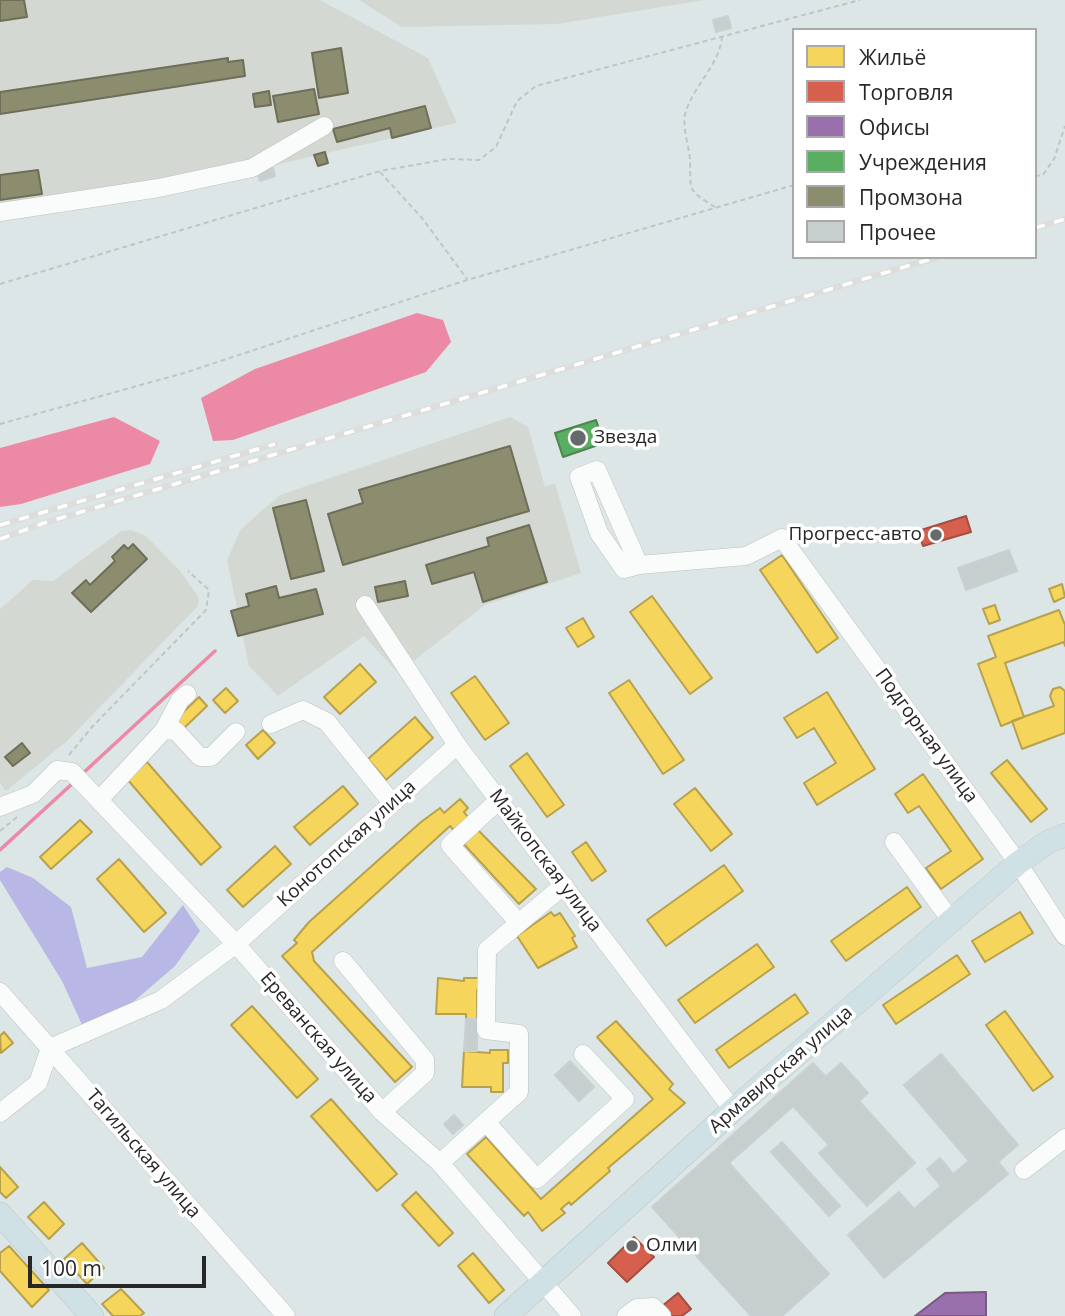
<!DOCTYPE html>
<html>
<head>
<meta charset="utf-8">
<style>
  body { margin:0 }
  #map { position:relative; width:1065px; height:1316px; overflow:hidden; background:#dce6e6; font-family:"Open Sans",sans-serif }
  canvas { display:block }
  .legend { position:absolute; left:792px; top:28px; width:245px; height:231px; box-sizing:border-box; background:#fff; border:2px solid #a9a9a9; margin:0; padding:9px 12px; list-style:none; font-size:21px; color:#272727 }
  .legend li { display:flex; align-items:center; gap:14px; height:35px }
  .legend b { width:35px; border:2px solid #a9a9a9 }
  .scale { position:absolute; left:28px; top:1256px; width:178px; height:32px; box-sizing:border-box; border:4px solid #272727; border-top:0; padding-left:9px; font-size:21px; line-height:24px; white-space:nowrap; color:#272727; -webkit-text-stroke:5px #fff; paint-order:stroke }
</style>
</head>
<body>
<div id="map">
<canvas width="1065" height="1316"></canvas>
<ul class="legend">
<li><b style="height:19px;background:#f6d55c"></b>Жильё</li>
<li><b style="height:19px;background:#d6604d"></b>Торговля</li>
<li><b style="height:19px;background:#9970ab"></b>Офисы</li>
<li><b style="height:19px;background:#5aae61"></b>Учреждения</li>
<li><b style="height:19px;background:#8c8c6e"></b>Промзона</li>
<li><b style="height:19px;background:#c7cece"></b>Прочее</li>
</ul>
<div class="scale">100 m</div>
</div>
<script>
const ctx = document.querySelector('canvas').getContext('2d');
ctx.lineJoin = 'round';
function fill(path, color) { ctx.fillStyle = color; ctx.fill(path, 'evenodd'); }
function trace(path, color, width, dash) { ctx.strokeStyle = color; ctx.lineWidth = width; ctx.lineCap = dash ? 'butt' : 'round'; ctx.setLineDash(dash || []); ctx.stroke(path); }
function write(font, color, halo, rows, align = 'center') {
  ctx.font = font + ' "Open Sans",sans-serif'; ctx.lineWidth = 7; ctx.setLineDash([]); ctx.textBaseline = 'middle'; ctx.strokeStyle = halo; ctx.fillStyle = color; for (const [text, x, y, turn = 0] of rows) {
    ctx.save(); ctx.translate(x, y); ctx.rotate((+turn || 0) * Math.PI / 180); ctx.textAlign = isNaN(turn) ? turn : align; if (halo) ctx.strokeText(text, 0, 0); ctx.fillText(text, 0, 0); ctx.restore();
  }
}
const industrial = new Path2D(`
  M0 0H320L428 58 457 123 106 204 0 220Z
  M359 0H704L557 24 402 27Z
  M510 417 528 427 545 487 555 483 581 573 485 605 398 673 364 636 278 696 249 666 227 560 241 529 280 495Z
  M131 530 146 536 180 571 199 598 198 606 67 741 6 791 0 783V609L33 580 53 581 121 531Z`);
const green = new Path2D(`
  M7 867 33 878 71 907 87 968 142 957 183 905 200 931 175 966 89 1040 62 981 0 880V872Z`);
const water = new Path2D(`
  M417 313 443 320 451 342 426 372 233 440 213 441 201 398 255 369Z
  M114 417 160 441 150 464 21 504 0 507V448Z`);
const homes = new Path2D(`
  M782 555 838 638 817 653 760 570Z
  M1062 584 1065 597 1054 602 1049 589Z
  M652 596 712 678 690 694 630 612Z
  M995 605 1000 620 989 624 983 609Z
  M1059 610 1065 625V646L1064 642 1005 663 1024 717 1001 726 978 664 996 657 988 636Z
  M583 618 594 637 578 647 566 628Z
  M360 664 376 682 340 714 324 697Z
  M475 676 509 723 485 740 451 693Z
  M629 680 684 760 663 774 609 693Z
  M1060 687 1065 691V733L1022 749 1012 721 1054 706 1050 696 1053 689Z
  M226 688 238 701 225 713 213 700Z
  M827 692 875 769 817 805 804 783 836 763 814 728 797 738 784 718Z
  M199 697 207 706 183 729 175 720Z
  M415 717 433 738 386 780 368 759Z
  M263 730 275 743 258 759 246 745Z
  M527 753 564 805 547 817 510 766Z
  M1007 760 1047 809 1031 822 991 773Z
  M147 762 221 847 201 865 127 779Z
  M923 774 983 859 941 889 926 868 951 851 919 806 908 813 895 794Z
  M343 786 358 804 310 845 294 827Z
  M695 788 732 834 711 851 674 804Z
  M460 799 468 808 464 812 471 821 457 834 450 826 312 952 314 961 412 1067 395 1082 282 956 297 943 294 940 309 922 421 822 440 808 444 813Z
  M80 820 92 832 51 869 40 857Z
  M476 828 536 889 519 904 461 841Z
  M586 842 606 871 592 881 572 852Z
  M275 846 291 864 243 907 227 890Z
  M119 859 166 913 144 932 97 879Z
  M724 865 743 891 666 946 647 920Z
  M907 887 921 907 846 961 831 941Z
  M551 912 554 916 560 913 575 936 572 938 577 947 538 968 517 936Z
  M1020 912 1033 933 985 962 972 941Z
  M757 944 774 967 695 1023 678 1000Z
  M957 955 970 974 896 1024 883 1005Z
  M438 978 464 981V978H482V990H477V1019H466V1014H436Z
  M795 994 808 1013 729 1068 716 1050Z
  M252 1006 318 1079 297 1098 231 1025Z
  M1005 1011 1053 1077 1033 1091 986 1025Z
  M616 1021 673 1084 669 1089 685 1103 608 1168 610 1171 571 1205 569 1202 561 1209 565 1213 542 1231 528 1212 524 1216 467 1154 486 1137 541 1199 653 1099 597 1037Z
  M4 1032 13 1043 1 1053 0 1036Z
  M490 1050H508V1063H503V1092H491V1087H462L464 1051 490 1053Z
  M331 1099 397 1174 377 1191 311 1116Z
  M0 1167 18 1187 6 1198 0 1192Z
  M416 1192 453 1233 439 1246 402 1205Z
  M44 1202 64 1224 49 1239 28 1217Z
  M82 1243 104 1268 87 1284 64 1259Z
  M9 1246 49 1290 32 1307 0 1271V1253Z
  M473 1253 504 1290 489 1303 458 1266Z
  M121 1289 144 1313 140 1316H113L102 1304Z`);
const shops = new Path2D(`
  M966 516 971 532 923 546 918 531Z
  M634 1237 654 1257 627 1282 608 1263Z
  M678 1293 691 1309 682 1316H650Z`);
const offices = new Path2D(`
  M986 1292V1316H915L945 1293Z`);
const public = new Path2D(`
  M596 420 604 443 563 457 555 433Z`);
const industry = new Path2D(`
  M0 0H24L27 17 0 21Z
  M341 48 348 93 319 98 312 53Z
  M228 58V62L243 60 245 76 0 114V92Z
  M314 89 319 114 278 122 273 96Z
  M269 91 271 105 255 107 253 94Z
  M425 106 431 128 392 138 390 128 337 142 333 129Z
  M325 152 328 163 318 166 314 155Z
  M38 170 42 194 0 200V175Z
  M510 446 529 511 343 565 328 514 363 503 359 490Z
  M306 500 324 571 291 579 273 508Z
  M529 525 547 582 483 602 474 572 432 584 426 565 489 546 487 538Z
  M133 544 147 559 91 612 72 593 86 580 90 585 115 561 112 557 124 545 128 549Z
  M405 581 408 596 378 602 375 587Z
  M276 586 279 598 316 589 323 614 238 636 231 611 249 606 246 594Z
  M22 743 30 753 13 766 5 757Z`);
const stream = new Path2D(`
  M81 775 215 651
  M0 850 73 783`);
const building = new Path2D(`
  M728 16 731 28 716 32 713 20Z
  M273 168 275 176 260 181 257 173Z
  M1009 550 1017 571 966 590 958 568Z
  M466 1019H477V1051H464Z
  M941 1054 1018 1145 998 1162 1008 1174 884 1278 848 1235 899 1192 914 1209 941 1186 927 1169 940 1158 953 1174 969 1161 904 1085Z
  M570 1061 594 1087 579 1101 555 1075Z
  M813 1063 826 1077 729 1163 829 1274 782 1316H751L652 1207Z
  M841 1063 868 1093 859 1101 915 1163 867 1206 819 1153 829 1145 793 1106Z
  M454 1115 463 1125 453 1134 444 1124Z
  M782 1142 840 1206 829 1216 771 1152Z`);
const path = new Path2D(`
  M380 172 422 218 467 279
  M1035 176 1043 175 1054 159 1065 126
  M715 207C686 189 691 191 690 160 689 145 681 124 686 111 695 84 719 65 722 37
  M0 284 380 171 448 159 479 160 496 147 517 101 536 86 860 0
  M0 424 184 373 467 280 794 185
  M69 755 92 727 206 610 209 590 188 571
  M0 831 17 817`);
const minor = new Path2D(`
  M0 212 159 188 252 168 324 126
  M639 565 624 569 599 533 579 477 597 470 639 565 746 556 782 538 1018 863 1065 936
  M365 605 457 745 733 1110
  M271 724 303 710 327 722 392 803
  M164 730 180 700 187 694
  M99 800 164 730 176 731 200 757H211L236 732
  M499 800 450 845 518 922
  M0 807 33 794 57 770 72 772 236 944 382 1112 440 1163 572 1316
  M894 842 952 922
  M343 961 425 1060V1073L382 1112
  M0 992 286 1316
  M0 1113 38 1083 50 1048 161 1000 236 944 457 745
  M486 1122 537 1179 625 1099 583 1054
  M440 1163 519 1092V1034L486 1030 487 950 564 885
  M1024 1170 1065 1138
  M626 1316 637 1308 653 1307 662 1316`);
const major = new Path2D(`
  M0 1214 92 1316
  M506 1316 733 1110 1018 863 1048 842 1065 835`);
const rail = new Path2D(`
  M1035 228 1065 219
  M0 525 275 444
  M0 539 44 523 938 257`);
const markers = [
  [578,438,9,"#666a6a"],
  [936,535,7,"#666a6a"],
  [632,1246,7,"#666a6a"]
];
const poiNames = [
  ["Звезда",594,438],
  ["Прогресс-авто",922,535,"right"],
  ["Олми",646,1246]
];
const streetNames = [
  ["Подгорная улица",926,736,54],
  ["Конотопская улица",347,844,-42],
  ["Майкопская улица",545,861,53],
  ["Ереванская улица",318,1038,49],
  ["Армавирская улица",781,1070,-41],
  ["Тагильская улица",143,1154,49]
];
fill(industrial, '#d4d8d3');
fill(green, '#b8b7e5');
fill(water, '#ec8aa6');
fill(homes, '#f6d55c');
trace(homes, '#b8a14c', 2);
fill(shops, '#d6604d');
trace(shops, '#a24f42', 2);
fill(offices, '#9970ab');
trace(offices, '#775a83', 2);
fill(public, '#5aae61');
trace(public, '#4b8650', 2);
fill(industry, '#8c8c6e');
trace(industry, '#6e6e59', 2);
trace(stream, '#ec8aa6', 3.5);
fill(building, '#c7cece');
trace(building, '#c8d0d1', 2);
trace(minor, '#bec0bf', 19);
trace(major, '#bfc3c3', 24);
trace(path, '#c2c4c4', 2, [5, 3.5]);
trace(minor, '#fafbfb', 18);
trace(major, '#d0e1e6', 23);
trace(rail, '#dddddc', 6);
trace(rail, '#fff', 3.5, [10]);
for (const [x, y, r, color] of markers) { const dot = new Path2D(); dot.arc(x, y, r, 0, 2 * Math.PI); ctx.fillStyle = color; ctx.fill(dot); trace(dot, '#fff', 2.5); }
write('19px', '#272727', '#fff', poiNames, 'left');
write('19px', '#272727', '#fff', streetNames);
</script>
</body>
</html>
